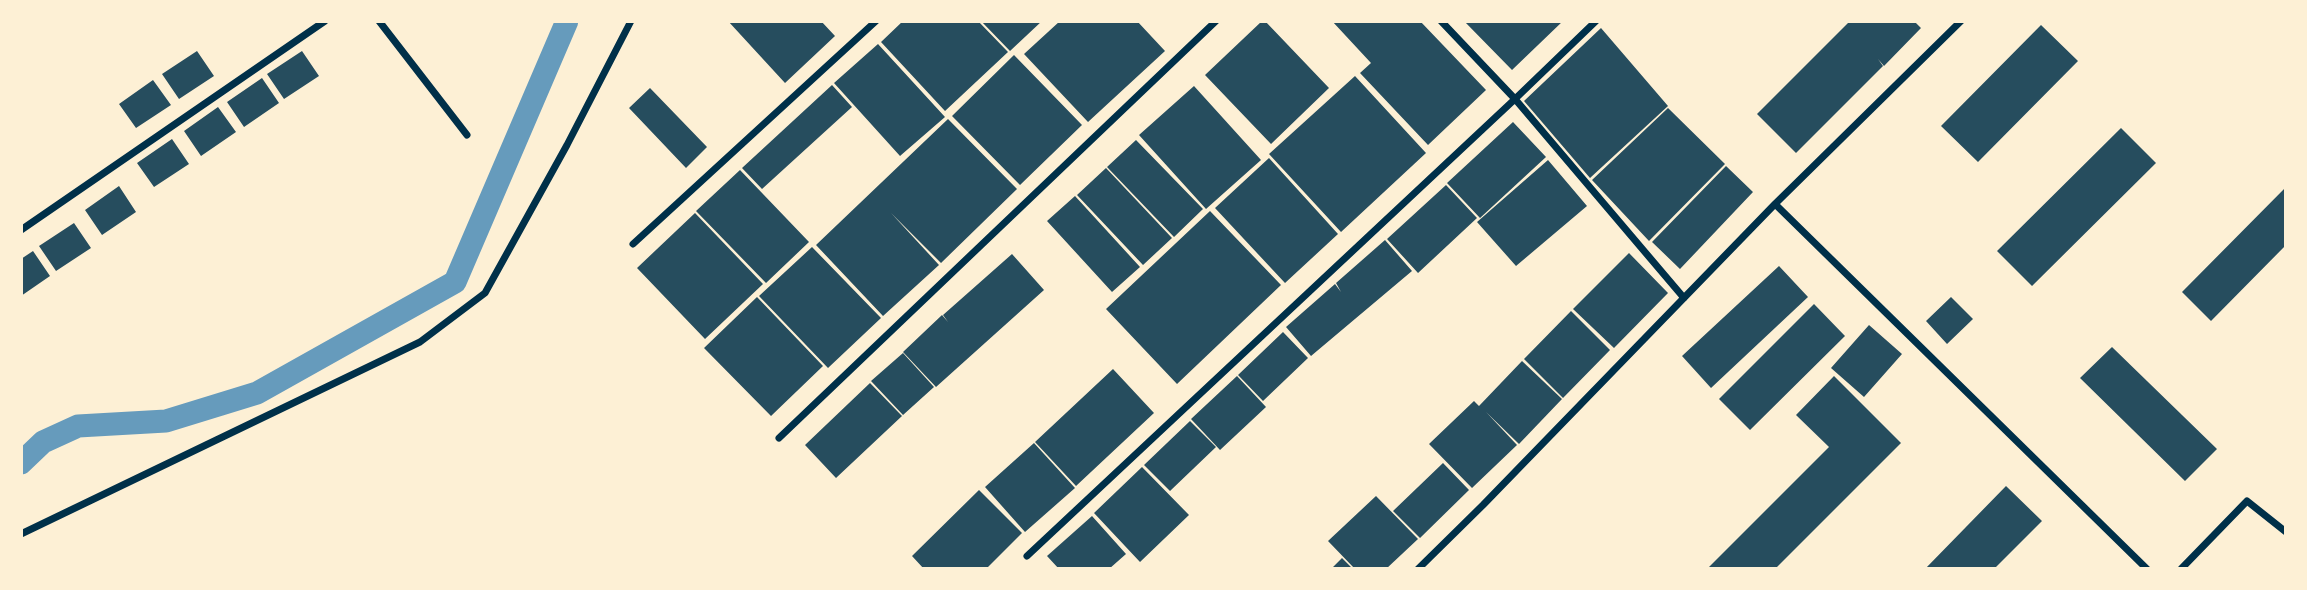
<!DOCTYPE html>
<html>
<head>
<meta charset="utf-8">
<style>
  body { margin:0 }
  #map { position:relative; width:2307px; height:590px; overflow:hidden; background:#fdf0d5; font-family:Montserrat,sans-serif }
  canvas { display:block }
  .frame { position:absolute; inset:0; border:23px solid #fdf0d5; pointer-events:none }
</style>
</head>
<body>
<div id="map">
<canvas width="2307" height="590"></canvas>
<div class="frame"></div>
</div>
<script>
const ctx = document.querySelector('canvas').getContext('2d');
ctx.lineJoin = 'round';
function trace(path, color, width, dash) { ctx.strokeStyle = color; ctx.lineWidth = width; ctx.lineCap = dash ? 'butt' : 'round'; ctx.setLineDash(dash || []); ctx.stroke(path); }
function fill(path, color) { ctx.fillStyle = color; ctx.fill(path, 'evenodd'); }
const canal = new Path2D(`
  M21 463 43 442 78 426 166 421 257 393 455 282 567 21`);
const building = new Path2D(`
  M728 21H821L835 36 785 83Z
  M903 21H978L1008 52 945 111 881 42Z
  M981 21H1042L1010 51Z
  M1060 21H1137L1165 51 1088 122 1024 54Z
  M1262 21H1265L1329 88 1271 144 1205 75Z
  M1332 21H1420L1486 90 1428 145 1360 73 1371 63Z
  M1464 21H1563L1512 70Z
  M1850 21H1914L1921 28 1884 66 1878 59 1883 66 1796 153 1757 114Z
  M2041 25 2078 61 1978 162 1941 126Z
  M1601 28 1668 106 1590 178 1524 101Z
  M878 44 945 117 900 156 834 83Z
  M197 51 214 76 179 99 162 74Z
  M302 51 319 76 284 99 267 74Z
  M1014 55 1082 125 1020 185 952 116Z
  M1355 76 1426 153 1341 232 1269 154Z
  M262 78 279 103 244 127 227 102Z
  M153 80 171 105 136 128 119 104Z
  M832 85 852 107 762 189 742 168Z
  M1194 86 1261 160 1206 209 1139 135Z
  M650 88 707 147 686 168 629 108Z
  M218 107 236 132 201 156 184 131Z
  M1668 108 1725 164 1649 241 1592 180Z
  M948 119 1017 189 941 263 891 213 939 265 883 316 816 245Z
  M1513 122 1546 157 1480 218 1447 183Z
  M2121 128 2156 163 2032 286 1997 251Z
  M172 139 189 164 154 187 137 163Z
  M1136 140 1203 209 1174 237 1107 167Z
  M1269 158 1338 234 1285 283 1215 208Z
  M1548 160 1587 206 1516 266 1477 222Z
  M1726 166 1753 192 1680 269 1652 242Z
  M1106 168 1172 238 1143 265 1077 195Z
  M740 170 809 242 766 283 696 211Z
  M1446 185 1477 218 1418 273 1387 239Z
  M119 186 136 212 102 235 85 210Z
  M2286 187V245L2211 321 2182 292Z
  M1075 196 1140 267 1112 292 1047 221Z
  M1210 211 1281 285 1177 384 1106 309Z
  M695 213 763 284 705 339 637 268Z
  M74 223 91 248 56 271 39 246Z
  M1385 240 1412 271 1311 356 1286 327 1335 284 1341 292 1336 283Z
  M812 247 881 318 828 368 759 296Z
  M33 251 50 276 21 296V259Z
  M1629 253 1668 293 1614 348 1573 309Z
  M1012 254 1044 290 936 387 903 352 942 315 948 322 943 315Z
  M1779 266 1808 297 1711 388 1682 356Z
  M757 297 823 366 771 416 704 348Z
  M1951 297 1973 319 1947 344 1926 321Z
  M1814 304 1845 336 1750 430 1719 399Z
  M1571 311 1610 350 1563 398 1524 359Z
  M1869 325 1902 354 1864 397 1831 368Z
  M1283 332 1308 358 1263 401 1238 375Z
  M2112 347 2217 449 2185 481 2080 378Z
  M903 353 934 387 903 415 871 381Z
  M1522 361 1562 399 1519 444 1486 412 1517 445 1472 488 1429 444 1474 401 1479 406Z
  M1113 369 1154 413 1076 486 1035 442Z
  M1237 376 1266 407 1220 450 1191 419Z
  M1834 376 1901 443 1775 569H1707L1829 447 1796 415Z
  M870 383 902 416 836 478 805 445Z
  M1190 421 1216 447 1170 491 1144 465Z
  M1034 443 1075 488 1025 532 985 487Z
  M1443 463 1469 490 1420 538 1393 511Z
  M1142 467 1189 515 1140 562 1094 513Z
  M2006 486 2042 521 1994 569H1925Z
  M979 490 1022 533 986 569H924L912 556Z
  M1376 496 1418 539 1386 569H1355L1328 541Z
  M1092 516 1126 554 1109 569H1059L1047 556Z
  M1342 558 1353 569H1331Z`);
const minor = new Path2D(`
  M379 21 467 135
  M1441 21 1515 99 1684 298
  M1775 204 2147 569
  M21 230 325 21
  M633 244 876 21
  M779 438 1216 21
  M21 534 420 342 485 293 567 145 631 21
  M1027 556 1515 99 1596 21
  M1418 569 1483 505 1775 204 1961 21
  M2181 569 2247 501 2286 532`);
trace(canal, '#669bbc', 23);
fill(building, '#264d5e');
trace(minor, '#003049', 7);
</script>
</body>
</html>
